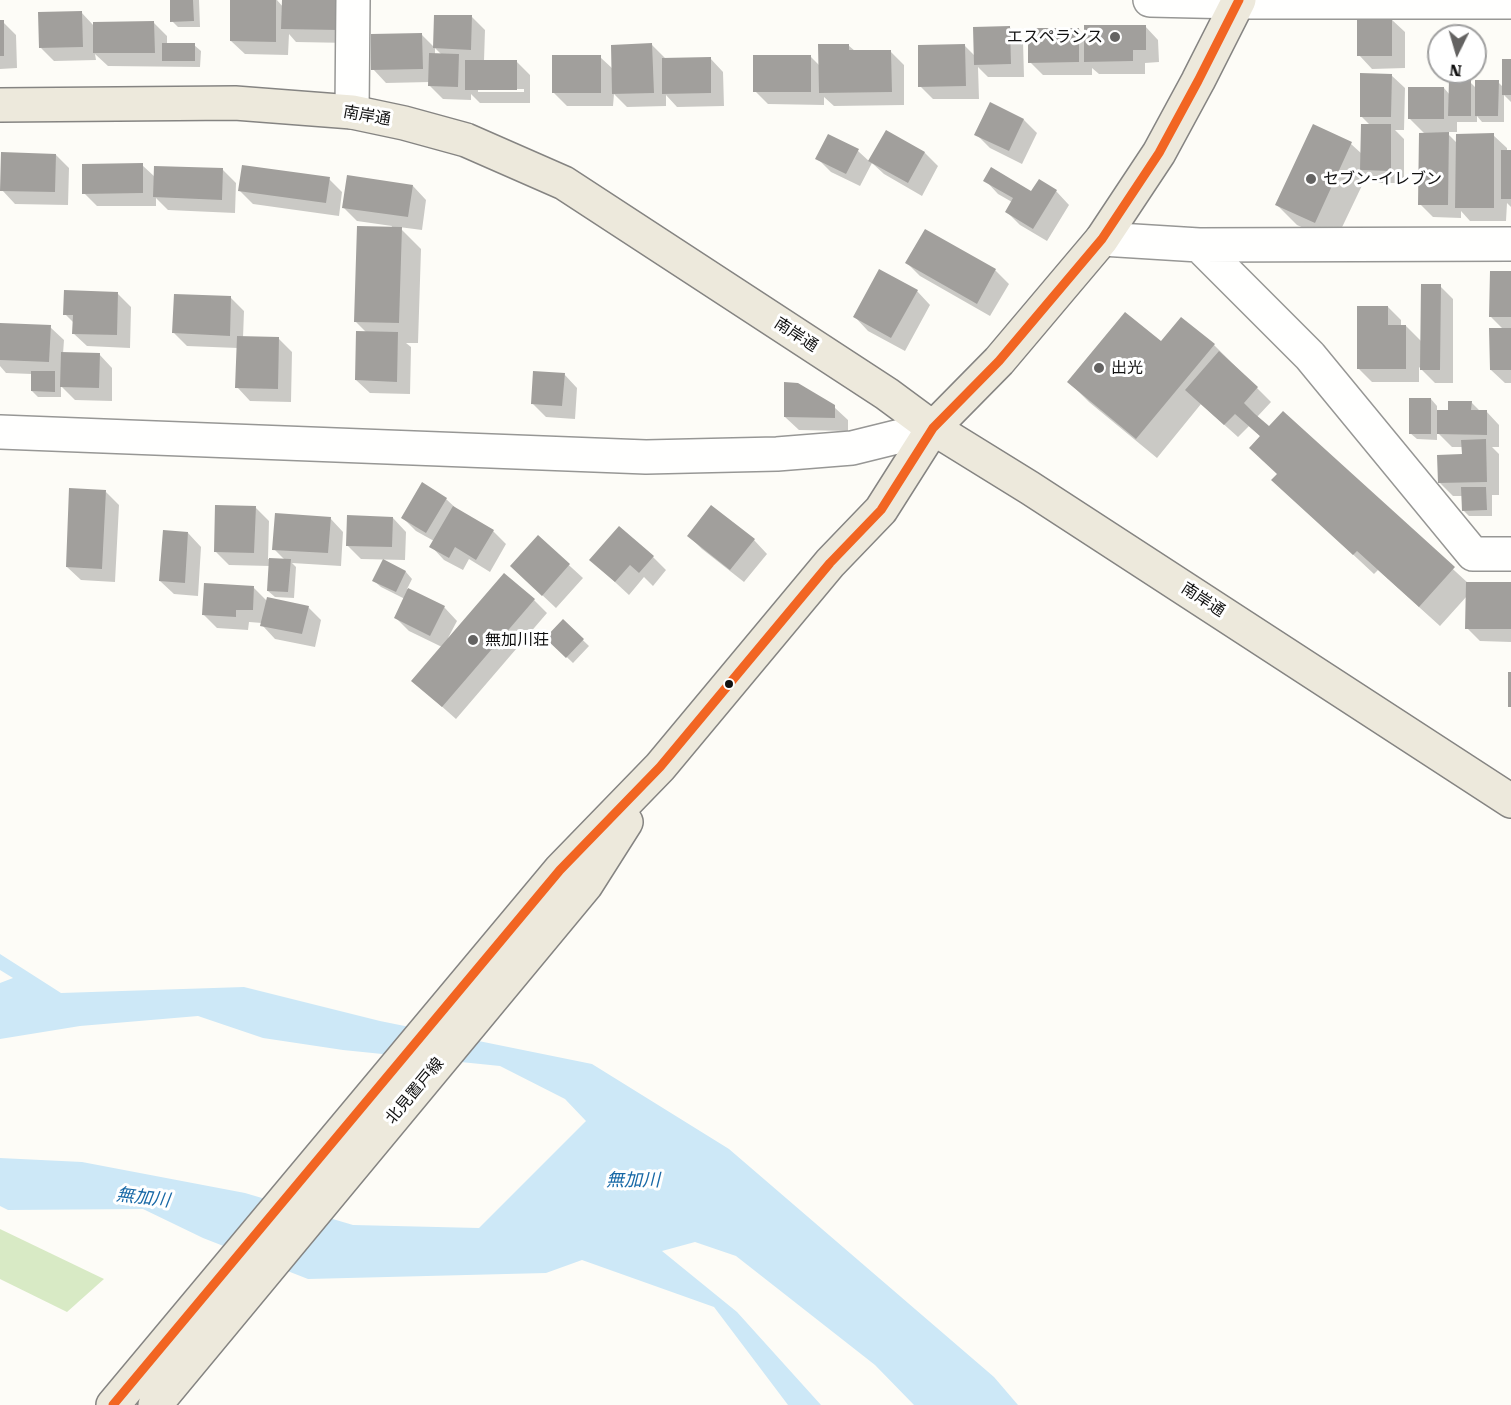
<!DOCTYPE html>
<html>
<head>
<meta charset="utf-8">
<style>
  body { margin:0 }
  #map { position:relative; width:1511px; height:1405px; overflow:hidden; background:#fdfcf7; font-family:"Roboto Serif",serif }
  canvas { display:block }
  .north { position:absolute; left:1427px; top:24px; width:60px; height:60px; box-sizing:border-box; background:#fff; border:2px solid #a0a0a0; border-radius:50%; rotate:185deg; font-size:16px; font-weight:700; line-height:24px; text-align:center; color:#111 }
  .north::after { content:''; display:block; margin:auto; width:21px; height:27px; background:#646362; clip-path:polygon(50% 0,100% 100%,50% 72%,0 100%) }
</style>
</head>
<body>
<div id="map">
<canvas width="1511" height="1405"></canvas>
<div class="north">N</div>
</div>
<script>
const ctx = document.querySelector('canvas').getContext('2d');
ctx.lineJoin = 'round';
function fill(path, color) { ctx.fillStyle = color; ctx.fill(path, 'evenodd'); }
function trace(path, color, width, dash) { ctx.strokeStyle = color; ctx.lineWidth = width; ctx.lineCap = dash ? 'butt' : 'round'; ctx.setLineDash(dash || []); ctx.stroke(path); }
function write(font, color, halo, rows, align = 'center') {
  ctx.font = font + ' "Roboto Serif","Noto Sans JP",serif'; ctx.lineWidth = 6; ctx.setLineDash([]); ctx.textBaseline = 'middle'; ctx.strokeStyle = halo; ctx.fillStyle = color; for (const [text, x, y, turn = 0] of rows) {
    ctx.save(); ctx.translate(x, y); ctx.rotate((+turn || 0) * Math.PI / 180); ctx.textAlign = isNaN(turn) ? turn : align; if (halo) ctx.strokeText(text, 0, 0); ctx.fillText(text, 0, 0); ctx.restore();
  }
}
const forest = new Path2D(`
  M0 1229 104 1279 67 1312 0 1279Z`);
const water = new Path2D(`
  M0 954 61 993 244 987 380 1021 592 1064 729 1149 994 1377 1018 1405H914L875 1365 736 1256 695 1242 662 1251 737 1312 821 1405H788L714 1307 582 1260 546 1273 308 1279 203 1238 143 1209 8 1210 0 1206V1158L82 1162 245 1193 353 1225 479 1228 586 1121 565 1099 500 1066 343 1050 263 1038 198 1016 80 1026 0 1039V983L13 978 0 970Z`);
const shadow = new Path2D(`
  M171 0H199L200 27H178L172 21Z
  M232 0H277L283 7 284 0H340L350 43 296 42 289 34 288 55 245 54 231 41Z
  M81 12 94 26 154 23 167 36V45H194L201 51 200 67 108 66 95 54 96 60 54 61 41 48Z
  M472 17 485 30 484 61H516L530 75V103H480L471 94V100L443 99 430 86V82L386 83 373 69 422 35 435 48ZM435 48 442 55H435ZM478 89H524V92H478Z
  M1391 19 1405 32V68L1372 69 1359 55Z
  M0 22H3L16 35 17 68 0 69Z
  M1145 26 1158 40 1159 62 1145 63V74H1099L1092 68V75H1043L1030 62 1079 29 1085 36Z
  M1010 28 1023 41 1024 77H988L978 67 979 99H933L920 86 965 46 975 56Z
  M652 45 666 59 710 58 723 72 724 106 677 107 666 95V106L627 107 614 94 613 106H567L553 92 600 57 613 69Z
  M848 45 855 51H890L904 65V105L834 106 824 97V105L768 104 755 91 811 57 820 66Z
  M1511 60V102L1504 95V122H1482L1477 116V122H1457V132H1446L1457 143 1493 135 1507 148V151H1511V207L1507 203 1506 221H1470L1461 211V218L1433 217 1420 204 1425 134 1410 119 1444 88 1450 95 1470 82 1476 88 1498 82 1504 88Z
  M1391 75 1405 88 1404 130H1395L1404 139V183H1375L1367 175 1335 242 1297 225 1277 205 1313 126 1351 144 1362 154 1370 125 1361 116Z
  M991 104 1024 120 1037 133 1022 164 990 148 976 134Z
  M886 132 925 153 938 166 922 196 884 174 872 163 860 186 831 172 817 158 858 151 870 162Z
  M56 155 69 168 68 205 15 204 2 190Z
  M142 165 155 177 223 170 236 183 235 213 168 210 156 198V206H97L84 193Z
  M329 179 342 192 339 216 253 204 240 191Z
  M985 180 1032 193 1056 191 1069 205 1047 241 1020 225 1007 212 1012 202 998 194Z
  M413 186 426 200 422 230 399 227 421 249 418 343H406L411 347 410 394 370 393 356 380 367 333 355 321 392 226 357 221 344 208Z
  M925 231 995 270 1009 284 990 316 920 276 907 263Z
  M1511 272V383H1505L1491 370 1503 329 1491 317Z
  M1440 286 1453 299V383H1435L1419 367V382H1372L1359 369 1388 307 1401 320V326H1406L1422 342Z
  M917 291 930 305 905 351 868 331 855 317Z
  M118 294 131 307 130 348 87 346 73 333 74 323 65 314Z
  M231 298 244 311 243 338 279 339 292 352 291 402 250 401 237 387 238 348 187 346 174 333Z
  M0 325 50 327 64 340 63 354H99L112 368V401L75 400 61 386V397H38L32 391V374L6 373 0 366Z
  M1161 344 1214 345 1271 402 1257 417 1269 429 1283 413 1468 583 1511 584V642L1480 641 1467 628V596L1440 626 1378 570 1374 574 1273 480 1278 475 1261 437 1249 426 1238 437 1201 404 1157 458 1089 402 1069 382Z
  M564 374 577 388 575 419 546 417 532 403Z
  M1431 399 1437 406V411H1449L1471 402 1480 411H1486L1499 425V447H1492L1499 454V495H1492V516H1469L1463 510V496H1453L1439 482 1463 456V447H1452L1437 432V440L1417 439 1410 433Z
  M834 407 848 420V431L799 430 785 417Z
  M106 492 119 505 115 582 81 580 67 567Z
  M446 499 459 511 493 531 506 544 490 572 469 559 463 570 444 560 431 546 434 541 416 531 403 518Z
  M255 507 269 521 268 559 285 560 274 549 330 518 343 532 341 566 292 563 296 567 294 598 275 597 268 591 270 566 229 565 216 552Z
  M393 518 406 532 405 560 361 559 347 545Z
  M188 533 201 547 198 596 174 594 160 581Z
  M689 536 754 540 767 554 744 582 702 549Z
  M538 537 583 578 556 608 525 579Z
  M653 557 666 570 653 586 644 577 629 595 591 560Z
  M384 561 406 572 412 579 407 589 444 607 457 621 448 638 534 600 547 613 456 719 413 681 442 647 409 631 396 618 405 599 381 587 374 581Z
  M253 587 267 601 308 607 321 620 315 647 275 639 262 625V623L249 622 248 630 217 628 203 614Z
  M563 621 589 646 573 663 547 638Z`);
const building = new Path2D(`
  M170 0H193L194 21 170 22Z
  M230 0H276V42L230 41Z
  M282 0H338V30L281 29Z
  M82 11 83 47 39 48 38 12Z
  M434 15H472L471 50 433 48Z
  M1357 17H1392V56H1357Z
  M0 20H4V56H0Z
  M154 21 155 53H93V22Z
  M1084 25H1146V50H1133V61L1084 62Z
  M1010 26 1011 64 974 65 973 27Z
  M1028 28H1079V62L1028 63Z
  M422 33 423 69 371 70V34Z
  M162 43H195V61H162Z
  M652 43 654 93 612 94 611 45Z
  M818 44H849V50H891L892 92 819 93Z
  M965 44 966 86 918 87V45Z
  M429 53 459 54 458 87 428 86Z
  M552 55H601V93H552Z
  M753 55H811V92H753Z
  M711 57V93L662 94V58Z
  M1502 59H1511V95H1502Z
  M465 60H517V90H465Z
  M1360 73 1392 74 1391 117H1360Z
  M1449 80H1471V116H1448Z
  M1475 80H1499L1498 116H1475Z
  M1408 87H1444V119H1408Z
  M990 102 1024 119 1009 151 974 135Z
  M1313 124 1352 142 1315 223 1275 205Z
  M1361 124H1391V171L1360 170Z
  M886 130 925 152 908 183 868 161Z
  M1449 132 1448 205H1418L1419 133Z
  M1494 133V208H1455L1456 134Z
  M828 134 859 149 846 174 815 159Z
  M1501 150H1511V199H1501Z
  M1 152 56 154 55 192 0 191Z
  M143 163V193L82 194V164Z
  M242 165 330 177 326 203 238 191Z
  M154 166 223 168 222 200 153 197Z
  M991 167 1031 191 1039 179 1057 190 1033 229 1005 212 1013 198 983 181Z
  M347 175 413 185 408 217 342 208Z
  M357 226 402 227 399 323 354 322Z
  M925 229 996 269 977 304 905 263Z
  M879 269 918 290 891 338 853 317Z
  M1490 271H1511V317H1489Z
  M1421 284H1441L1440 370H1420Z
  M64 290 118 292 117 335 72 334 73 315H63Z
  M174 294 231 296 230 336 172 333Z
  M1357 306H1388V325H1406V369H1357Z
  M1125 312 1161 341 1181 317 1215 344 1136 439 1067 382Z
  M0 323 51 325 49 362 0 360Z
  M1489 328H1511V370H1490Z
  M356 331 398 332 397 382 355 380Z
  M237 336 279 337 278 389 235 388Z
  M1219 351 1258 387 1244 403 1255 414 1269 426 1283 411 1455 567 1419 607 1357 551 1353 555 1271 480 1277 474 1249 448 1260 436 1235 414 1224 425 1185 390Z
  M61 352 100 353 99 388 60 387Z
  M31 371H55V392L31 391Z
  M533 371 565 373 562 406 531 404Z
  M784 382 798 383 835 405V418L784 417Z
  M1409 398H1431V434H1409Z
  M1448 401H1472L1471 410H1487V435L1437 434V410H1448Z
  M1486 439 1487 482 1438 483 1437 455 1462 454 1461 440Z
  M422 482 447 498 426 533 401 518Z
  M1461 487H1486L1487 510 1462 511Z
  M69 488 106 490 102 569 66 567Z
  M215 505 256 506 254 553 214 552Z
  M711 505 755 539 730 570 687 536Z
  M453 506 494 530 476 560 455 547 449 558 429 547Z
  M275 513 331 517 328 553 272 550Z
  M347 515 393 517 392 547 346 546Z
  M619 526 654 556 639 573 630 565 615 582 589 560Z
  M163 530 188 532 185 583 159 581Z
  M538 535 570 564 542 596 510 566Z
  M269 558 291 559 288 592 267 591Z
  M383 559 406 571 396 592 372 581Z
  M504 573 535 599 442 707 411 681Z
  M1466 582H1511V629H1465Z
  M204 583 254 586 253 610H236V617L202 615Z
  M408 588 445 606 430 636 394 618Z
  M267 597 309 606 302 634 260 626Z
  M563 619 584 639 566 658 545 638Z
  M1508 672H1511V707H1508Z`);
const minor = new Path2D(`
  M1150 0 1238 2H1511
  M352 112 353 0
  M1102 239 1199 245 1511 244
  M1199 245 1310 356 1473 554H1511
  M0 432 646 457 777 454 852 448 933 428`);
const major = new Path2D(`
  M0 105 235 103 352 112 404 123 466 140 564 183 887 394 933 428 1030 488 1511 801
  M113 1405 560 870 660 767 830 563 881 510 933 428 999 361 1102 239 1159 153 1198 81 1239 0
  M155 1405 586 885 626 822`);
const bus1 = new Path2D(`
  M113 1405 560 870 660 767 830 563 881 510 933 428 999 361 1102 239 1159 153 1198 81 1239 0`);
const markers = [
  [1115,37,6,"#646362"],
  [1311,179,6,"#646362"],
  [1099,368,6,"#646362"],
  [473,640,6,"#646362"],
  [729,684,5,"#111"]
];
const poiNames = [
  ["エスペランス",1103,37,"right"],
  ["セブン-イレブン",1323,179],
  ["出光",1111,368],
  ["無加川荘",485,640]
];
const streetNames = [
  ["南岸通",367,116,10],
  ["南岸通",796,335,33],
  ["南岸通",1203,600,33],
  ["北見置戸線",415,1091,-50]
];
const waterNames = [
  ["無加川",633,1181],
  ["無加川",143,1198,7]
];
fill(forest, '#d8eac5');
fill(water, '#cde8f7');
fill(shadow, '#0003');
fill(building, '#a19f9c');
trace(minor, '#979795', 36);
trace(major, '#858482', 36);
trace(minor, '#fffffe', 33);
trace(major, '#ede9dc', 33);
trace(bus1, '#f26522', 9);
for (const [x, y, r, color] of markers) { const dot = new Path2D(); dot.arc(x, y, r, 0, 2 * Math.PI); ctx.fillStyle = color; ctx.fill(dot); trace(dot, '#fff', 2); }
write('16px', '#111', '#fff', poiNames, 'left');
write('16px', '#111', '#fff', streetNames);
write('italic 18px', '#1768a6', '#fff', waterNames);
</script>
</body>
</html>
